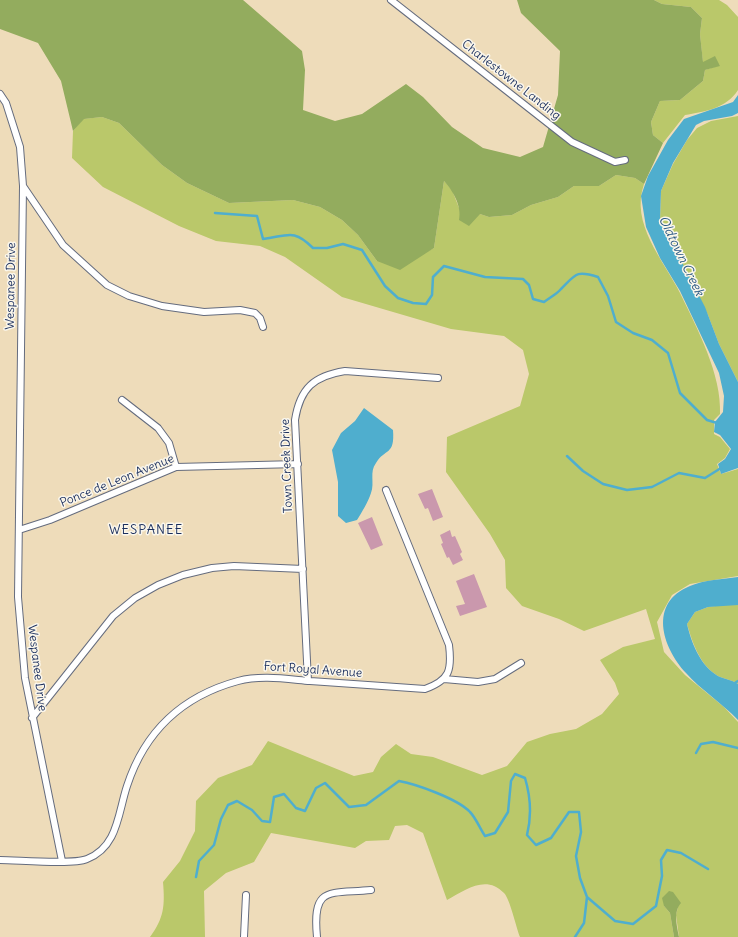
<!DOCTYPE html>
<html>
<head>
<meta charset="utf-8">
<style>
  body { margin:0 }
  canvas { display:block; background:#eedcba }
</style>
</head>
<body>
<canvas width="738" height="937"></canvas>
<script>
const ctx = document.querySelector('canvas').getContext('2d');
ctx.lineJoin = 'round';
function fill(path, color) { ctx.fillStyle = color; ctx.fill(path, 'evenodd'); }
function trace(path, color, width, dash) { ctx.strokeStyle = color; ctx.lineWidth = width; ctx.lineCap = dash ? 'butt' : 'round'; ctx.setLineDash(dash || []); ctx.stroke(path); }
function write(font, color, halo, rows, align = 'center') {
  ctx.font = font + ' Delius,sans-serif'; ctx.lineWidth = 3; ctx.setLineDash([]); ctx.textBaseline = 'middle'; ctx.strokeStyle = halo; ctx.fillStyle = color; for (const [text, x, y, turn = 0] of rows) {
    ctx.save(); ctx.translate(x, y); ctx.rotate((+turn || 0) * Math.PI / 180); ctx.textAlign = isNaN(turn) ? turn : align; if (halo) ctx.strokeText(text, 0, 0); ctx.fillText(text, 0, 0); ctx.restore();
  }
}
const green = new Path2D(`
  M654 0H719L727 5 738 17V90C727 108 704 112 685 115L663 143 653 135 651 122 660 101 680 100 703 81 705 70 720 65 703 63 700 34 702 18 691 7 662 4Z
  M738 116V382L719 344 708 315 660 221 661 191 673 164 687 140 697 128 711 121Z
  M102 117 119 123 162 165 187 183 229 203 293 200 320 207 342 220 358 235 377 261 419 256 434 248 444 181 452 190 461 213 480 214 489 217 512 215 531 205 558 197 574 186H599L616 175 635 178 644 184C630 224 663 259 680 293 697 328 722 375 720 414L714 420V434L720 437 730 449 725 458 717 464 721 474 738 469V576L690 584 672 595 657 622 664 652 685 675 724 707 738 722V937H679L676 915 678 907 664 906 670 913 674 937H520C516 927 510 899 504 893 486 874 465 890 447 900L423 833 407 825 395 826 389 840 366 841 355 848 271 833 254 862 226 873 204 891 205 937H150C164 918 165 906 163 882L180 861 195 831 196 801 218 778 252 765 268 741 354 776 373 772 381 757 396 744 411 754 433 757 482 775 507 766 527 742 550 734 576 729 602 714 619 694 615 683 600 660 623 647 655 639 646 609 584 631 559 619 522 606 506 588 505 560 490 534 446 472 447 437 520 406 529 374 523 350 504 336 451 329 342 297 285 257 260 246 216 241 179 226 103 187 72 158 73 131 83 119Z
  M723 605H738V684C731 679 721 679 715 674 699 663 692 641 687 624L695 612 708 607Z`);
const forest = new Path2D(`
  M0 0H243L302 51 305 70 303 110 335 121 362 114 406 84 423 97 452 127 483 148 520 157 543 147 558 95 560 51 521 13 517 0H654L662 4 691 7 702 18 700 34 703 62 715 56 720 66 705 70 703 81 680 100 660 101 651 122 653 135 663 143 644 184 635 178 616 175 599 186H574L558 197 531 205 512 215 489 217 480 214 469 226 459 220C462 206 453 191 444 181L434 248 400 270 377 261 358 235 342 220 320 207 293 200 229 203 187 183 162 165 119 123 102 117 84 119 73 131 61 81 38 43 0 29Z
  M669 891 673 892 681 903C673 912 677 926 679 937H674L670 913 664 906 662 898Z`);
const water = new Path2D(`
  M738 95V113L732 116 704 121 696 125 673 163 661 191 660 220 705 307 719 344 738 382V468L721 474 718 464 725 459 731 449 720 435 714 432 715 422 723 412 724 396 719 373 680 291 660 258 646 227 641 196 648 176 668 140 684 119 733 102Z
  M364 408 393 430C395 456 385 448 376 463 369 472 375 483 371 493 368 502 362 512 357 520L346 523 338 516V482L332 450 341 433 355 421Z
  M738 577V605L708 607 695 612 687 624C691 641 699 663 715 674 721 679 731 679 738 684V720C722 703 701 690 686 673 662 647 648 603 690 586 704 580 723 579 738 577Z`);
const stream = new Path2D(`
  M215 213 257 216 263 239C288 236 293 228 313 248H327L343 244 362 250 385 286 398 298 413 303 426 304 432 295 433 277 444 266 485 277 523 279 529 285 533 299 544 302C549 298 557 294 561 289 576 274 576 270 598 277L608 296 616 322 633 333 652 340 668 353 680 393 707 420 717 423
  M567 456 583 471 603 484 627 490 652 487 679 473 705 478 721 468
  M736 682 738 681
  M696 753 701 744 713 742 738 748
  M196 877 199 861 214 845 221 819 228 805 237 801 252 810 262 821 270 822 274 797 284 794 296 808 305 811 316 788 325 783 349 807 366 805 399 781C416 784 458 799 470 812 476 818 480 829 485 836L495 833 508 812 511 781 515 774 525 778C531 798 532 815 527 835L536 845 551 838 569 812H579L581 832 576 856 580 878 587 897 615 921 633 924 656 906 662 876 661 860 667 850 681 853 708 869
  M575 937 584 923 587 897`);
const building = new Path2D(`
  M432 489 443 517 433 521 428 508 425 509 418 494Z
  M372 517 383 545 371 550 358 523Z
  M450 530 452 537 455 536 462 552 460 554 463 560 453 565 449 557 447 558 441 544 443 543 440 535Z
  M474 574 487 607 460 616 456 606 465 604 456 581Z`);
const minor = new Path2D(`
  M391 0 572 142 615 162 625 160
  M0 94 6 103 20 147 23 186 63 245 107 285 129 296 162 306 204 312 240 310 255 313 260 318 263 327
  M23 186 18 597 25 678 62 861
  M122 400 158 428 169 443 176 467
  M19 530 50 520 176 467 298 464
  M444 679 478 682 495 679 521 663
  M308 681 295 420C300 388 314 376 345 371L438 378
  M32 718 113 616 135 598 158 585 183 575 212 568 234 566 303 569
  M0 860C18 860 73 865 87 859 118 847 118 813 127 786 145 731 183 696 238 681 261 675 286 679 310 681 348 684 386 686 425 689 450 680 452 670 449 645L386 490
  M244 937 246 895
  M317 937C312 885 329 894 371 890`);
const streetNames = [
  ["Charlestowne Landing",511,80,38],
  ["Wespanee Drive",11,286,-89],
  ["Town Creek Drive",287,466,-92],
  ["Ponce de Leon Avenue",117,481,-22],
  ["Wespanee Drive",37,668,83],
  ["Fort Royal Avenue",313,670,4]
];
const waterNames = [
  ["Oldtown Creek",681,256,64]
];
const neighbourhoodNames = [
  ["WESPANEE",146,530]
];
fill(green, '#bac86a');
fill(forest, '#93ac5e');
fill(water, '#4faece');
trace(stream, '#4faece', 2.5);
fill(building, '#ca98ad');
trace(minor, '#656c7e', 8);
trace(minor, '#fff', 6);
write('12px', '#1b2f5e', '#fbf7ec', streetNames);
write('italic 13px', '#2d5b85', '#fbf7ec', waterNames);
ctx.letterSpacing = '1px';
write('13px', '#1b2f5e', '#fbf7ec', neighbourhoodNames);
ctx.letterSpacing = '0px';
</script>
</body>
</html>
